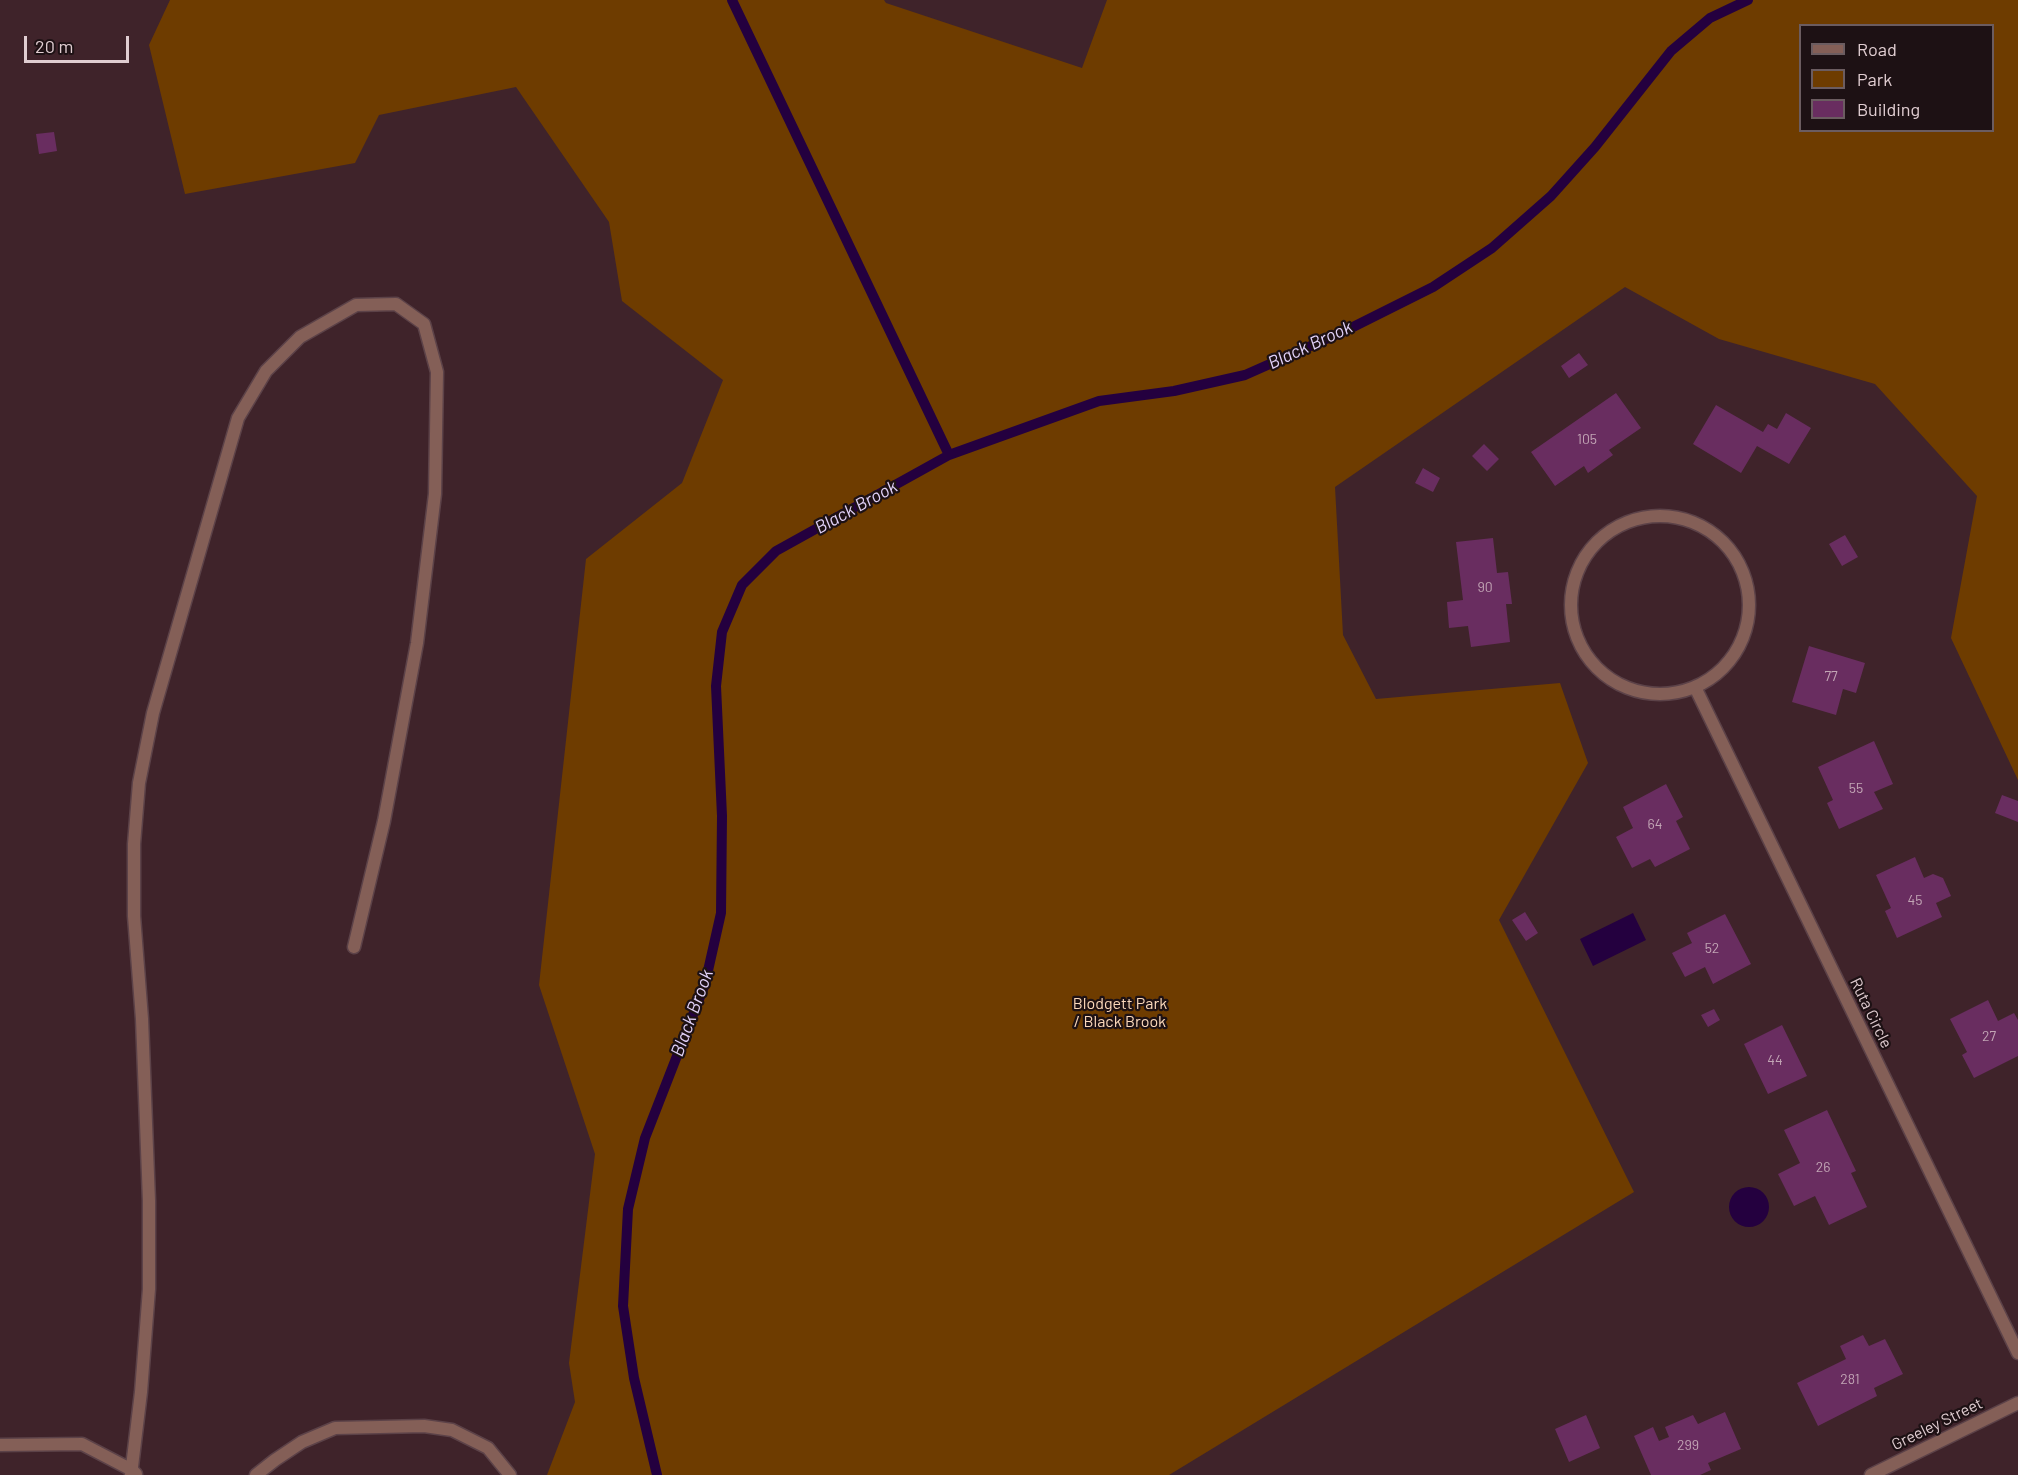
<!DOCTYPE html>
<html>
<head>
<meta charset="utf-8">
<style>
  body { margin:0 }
  #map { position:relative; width:2018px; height:1475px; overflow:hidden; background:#3f232a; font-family:Barlow,sans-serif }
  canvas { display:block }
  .legend { position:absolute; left:1799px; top:24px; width:195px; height:108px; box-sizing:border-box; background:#1d1114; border:2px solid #6b5c60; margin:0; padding:8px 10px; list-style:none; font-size:18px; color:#e0cdd1 }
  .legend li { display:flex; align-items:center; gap:12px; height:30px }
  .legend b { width:30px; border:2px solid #6b5c60 }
  .scale { position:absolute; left:24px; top:36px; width:105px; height:27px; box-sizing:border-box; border:3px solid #e0cdd1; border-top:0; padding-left:8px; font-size:18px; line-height:21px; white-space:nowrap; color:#e0cdd1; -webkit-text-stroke:4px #1d1114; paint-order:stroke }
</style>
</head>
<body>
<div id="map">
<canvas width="2018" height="1475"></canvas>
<ul class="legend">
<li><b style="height:8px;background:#845f57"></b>Road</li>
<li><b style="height:16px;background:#6e3c00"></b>Park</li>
<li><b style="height:16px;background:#692d60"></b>Building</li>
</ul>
<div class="scale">20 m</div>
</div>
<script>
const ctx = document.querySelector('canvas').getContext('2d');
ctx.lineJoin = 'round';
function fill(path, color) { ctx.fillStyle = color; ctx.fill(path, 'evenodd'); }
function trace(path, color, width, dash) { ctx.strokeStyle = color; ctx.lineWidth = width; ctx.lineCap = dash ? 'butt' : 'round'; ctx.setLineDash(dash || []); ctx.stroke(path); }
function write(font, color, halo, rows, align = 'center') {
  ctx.font = font + ' Barlow,sans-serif'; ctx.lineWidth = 4.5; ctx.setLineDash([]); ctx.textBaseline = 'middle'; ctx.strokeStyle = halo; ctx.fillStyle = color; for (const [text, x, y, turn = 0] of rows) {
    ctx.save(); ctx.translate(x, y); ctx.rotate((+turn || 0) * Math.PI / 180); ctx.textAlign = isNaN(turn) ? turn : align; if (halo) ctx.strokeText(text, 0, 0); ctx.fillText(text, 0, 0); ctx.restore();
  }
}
const green = new Path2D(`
  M170 0H884L886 3 1082 68 1107 0H2018V780L1951 638 1977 496 1875 384 1719 339 1625 287 1335 487 1343 635 1376 699 1560 683 1588 763 1499 920 1634 1192 1169 1475H547L575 1402 569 1363 595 1154 539 985 586 559 682 483 723 380 622 301 609 222 516 87 379 115 355 163 185 194 149 45ZM1800 26H1992V130H1800Z`);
const water = new Path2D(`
  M1633 913 1646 940 1593 966 1580 939Z
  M1729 1207a20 20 0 1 1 40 0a20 20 0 1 1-40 0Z`);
const stream = new Path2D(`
  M732 0 949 455
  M657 1475 634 1378 623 1306 628 1209 645 1138 705 984 721 913 722 816 716 686 722 632 742 585 776 551 949 455 1099 401 1174 391 1245 375 1351 328 1433 287 1492 248 1551 196 1595 147 1671 51 1710 18 1748 0`);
const building = new Path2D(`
  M54 132 57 151 39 154 36 134Z
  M1579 353 1588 365 1569 378 1561 366Z
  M1616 393 1641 428 1609 450 1613 455 1588 473 1584 466 1555 486 1531 452Z
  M1716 405 1763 432 1768 424 1777 429 1786 413 1811 428 1789 464 1757 446 1741 473 1693 444Z
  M1484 444 1499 459 1487 471 1472 456Z
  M1423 468 1440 478 1433 492 1415 483Z
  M1845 535 1858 557 1842 566 1829 544Z
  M1493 538 1497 573 1508 572 1512 604H1506L1510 642 1471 647 1468 626 1449 628 1447 602 1463 600 1456 542Z
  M1809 646 1865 663 1856 693 1843 689 1836 715 1792 702Z
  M1874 741 1893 784 1874 792 1883 809 1839 829 1827 803 1833 800 1818 767Z
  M1666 784 1683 817 1676 821 1690 849 1655 867 1650 859 1632 868 1616 837 1633 828 1623 807Z
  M2002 795 2018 801V822L1995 813Z
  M1915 857 1924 878 1933 874 1943 878 1951 896 1936 903 1942 917 1897 938 1885 911 1891 908 1876 875Z
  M1525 912 1538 933 1526 941 1512 920Z
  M1725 914 1751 964 1713 984 1705 967 1685 977 1672 953 1692 943 1687 933Z
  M1988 1000 1998 1021 2014 1013 2018 1020V1056L1974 1078 1962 1055 1967 1052 1950 1019Z
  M1714 1009 1720 1020 1708 1027 1701 1015Z
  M1782 1025 1807 1076 1768 1094 1744 1044Z
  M1827 1110 1856 1171 1851 1173 1867 1207 1829 1225 1815 1196 1794 1206 1778 1174 1800 1163 1784 1130Z
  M1863 1335 1869 1346 1885 1339 1903 1374 1874 1388 1877 1396 1818 1426 1797 1383 1846 1359 1840 1346Z
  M1725 1412 1741 1449 1708 1463 1711 1470 1700 1475H1651L1634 1436 1653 1427 1659 1441 1669 1437 1665 1427 1693 1415 1698 1424Z
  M1586 1415 1600 1448 1569 1462 1555 1429Z`);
const lane = new Path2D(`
  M0 1445 82 1444 132 1470 136 1474
  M131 1475 141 1392 149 1289V1201L142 1019 134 916V844L139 783 153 713 238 418 266 371 300 337 356 305 396 304 424 324 437 372 435 494 417 643 384 821 354 947
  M256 1475 275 1460 302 1442 335 1428 424 1426 452 1430 488 1448 510 1475`);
const street = new Path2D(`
  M1571 605a89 89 0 1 1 178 0a89 89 0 1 1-178 0Z
  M1695 687 2018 1353
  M1871 1475 2018 1403`);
const numberNames = [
  ["105",1587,439],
  ["90",1485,587],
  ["77",1831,676],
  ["55",1856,788],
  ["64",1655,824],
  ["45",1915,900],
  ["52",1712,948],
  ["27",1989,1036],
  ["44",1775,1060],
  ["26",1823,1167],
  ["281",1850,1379],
  ["299",1688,1445]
];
const parkNames = [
  ["Blodgett Park",1120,1004],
  ["/ Black Brook",1120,1022]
];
const streetNames = [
  ["Ruta Circle",1871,1013,64],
  ["Greeley Street",1937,1424,-26]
];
const waterNames = [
  ["Black Brook",1310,345,-25],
  ["Black Brook",856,507,-29],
  ["Black Brook",692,1013,-70]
];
fill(green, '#6e3c00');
fill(water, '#24003f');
trace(stream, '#24003f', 10);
fill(building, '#692d60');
trace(lane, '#5c4248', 15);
trace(street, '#5c4248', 15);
trace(lane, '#845f57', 12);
trace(street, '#845f57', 12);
write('14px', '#c2a5b5', null, numberNames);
write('16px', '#fcd9bb', '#1d1114', parkNames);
write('16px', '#e0cdd1', '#1d1114', streetNames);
write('italic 18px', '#e3d3fa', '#1d1114', waterNames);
</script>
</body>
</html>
